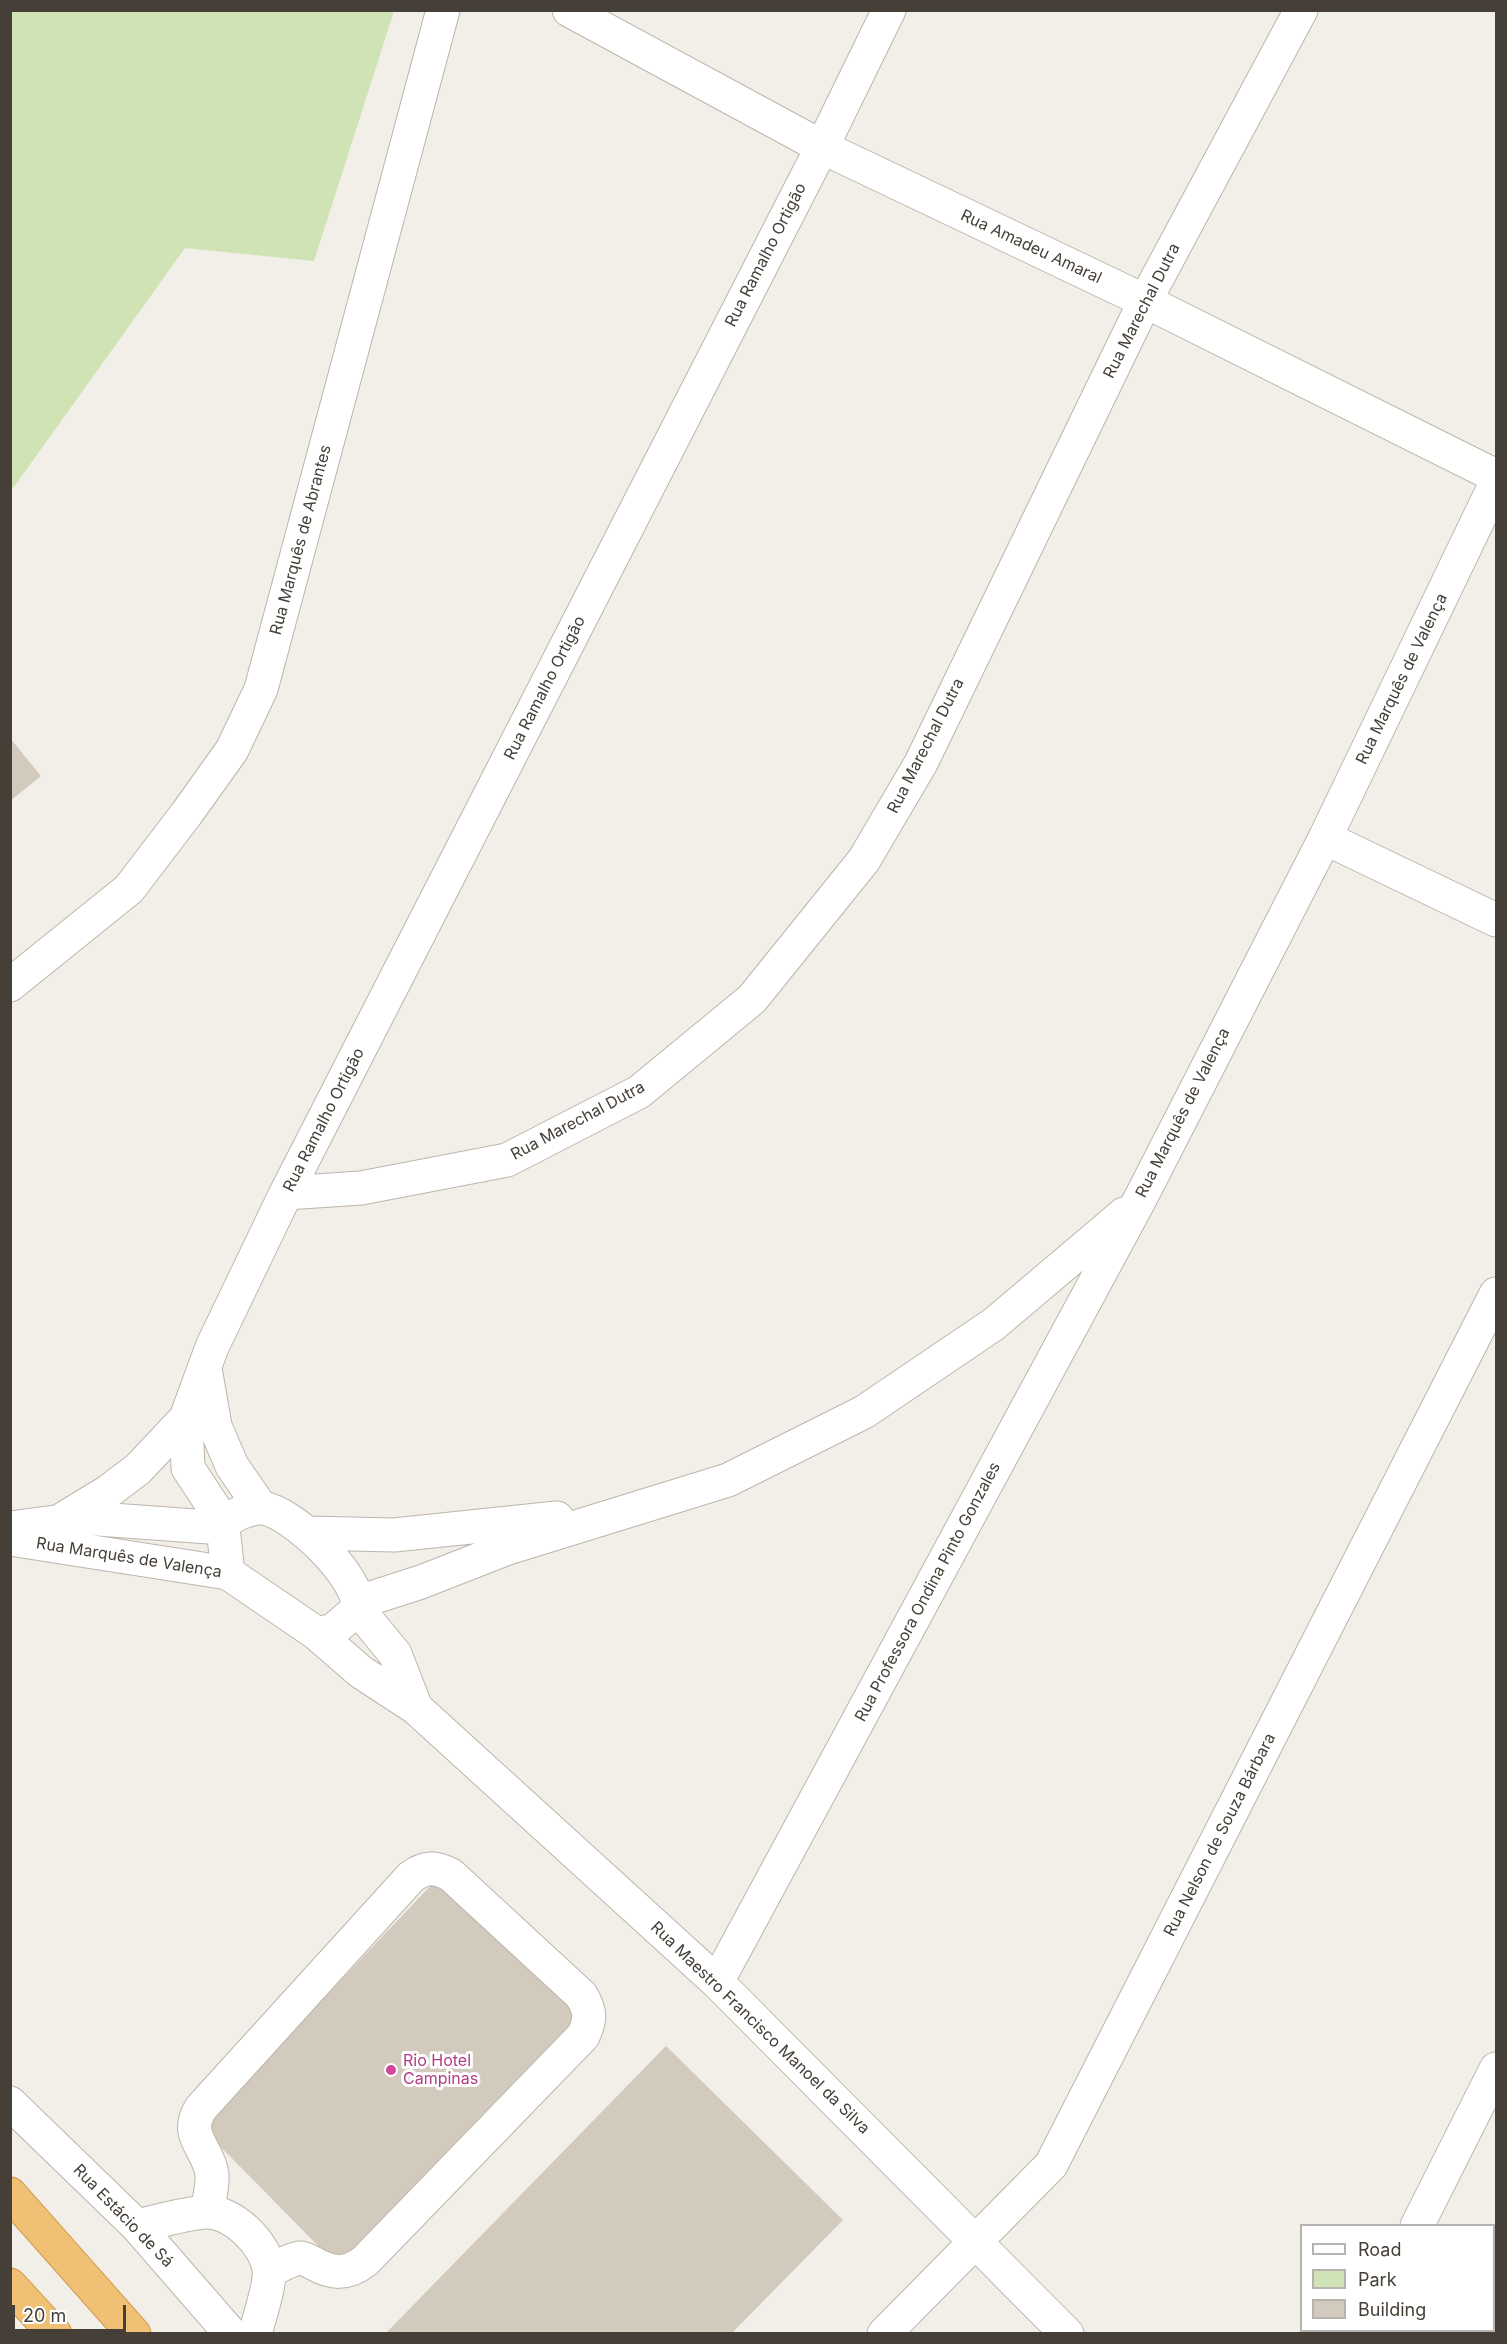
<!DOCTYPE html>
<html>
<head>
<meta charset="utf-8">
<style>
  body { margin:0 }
  #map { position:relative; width:1507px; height:2344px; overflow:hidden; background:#f2eee8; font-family:Inter,sans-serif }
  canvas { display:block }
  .frame { position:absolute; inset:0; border:12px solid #453f37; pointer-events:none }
  .legend { position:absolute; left:1300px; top:2224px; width:195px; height:108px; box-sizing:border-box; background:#fff; border:2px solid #b5b2af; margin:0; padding:8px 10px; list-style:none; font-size:18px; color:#453f37 }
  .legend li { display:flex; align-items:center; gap:12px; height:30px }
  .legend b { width:30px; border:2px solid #b5b2af }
  .scale { position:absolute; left:12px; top:2305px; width:114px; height:27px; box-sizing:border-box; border:3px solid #453f37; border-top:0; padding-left:8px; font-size:18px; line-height:21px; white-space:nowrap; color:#453f37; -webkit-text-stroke:4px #fff; paint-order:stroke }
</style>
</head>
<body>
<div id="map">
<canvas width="1507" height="2344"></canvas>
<div class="frame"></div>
<ul class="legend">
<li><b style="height:8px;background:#fff"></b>Road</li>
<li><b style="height:16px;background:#d0e3b4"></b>Park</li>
<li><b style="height:16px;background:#d3cabe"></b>Building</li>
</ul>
<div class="scale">20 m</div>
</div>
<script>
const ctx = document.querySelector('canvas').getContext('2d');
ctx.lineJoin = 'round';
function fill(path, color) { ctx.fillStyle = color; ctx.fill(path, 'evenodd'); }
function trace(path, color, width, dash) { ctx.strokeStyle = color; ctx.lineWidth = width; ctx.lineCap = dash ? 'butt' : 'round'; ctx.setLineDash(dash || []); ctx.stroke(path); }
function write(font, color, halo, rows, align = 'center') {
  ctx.font = font + ' Inter,sans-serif'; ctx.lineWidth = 6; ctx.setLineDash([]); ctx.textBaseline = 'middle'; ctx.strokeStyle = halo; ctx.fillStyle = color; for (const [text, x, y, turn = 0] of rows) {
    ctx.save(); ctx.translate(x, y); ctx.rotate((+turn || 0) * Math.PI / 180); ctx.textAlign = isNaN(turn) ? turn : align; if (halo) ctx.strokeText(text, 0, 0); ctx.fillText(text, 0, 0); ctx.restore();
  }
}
const green = new Path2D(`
  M11 10 394 11 314 261 185 248 11 491Z`);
const building = new Path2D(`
  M10 738 41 776 10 801Z
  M436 1880 581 2013 337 2265 201 2127Z
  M666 2046 843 2220 731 2334H385Z`);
const minor = new Path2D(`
  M569 10 822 147 1145 301 1496 476
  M1325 838 1496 920
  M10 985 129 889 187 813 232 750 261 689 443 10
  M286 1193 361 1188 507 1160 639 1092 752 999 864 860 921 763 1145 301 1301 10
  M205 1368 215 1426 232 1466 261 1508
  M63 1519 109 1491 138 1469 186 1418
  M10 1528 84 1518 223 1528
  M308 1533 394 1535 557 1518
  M10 1539 228 1573 316 1633 332 1631 358 1609C361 1578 294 1513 263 1508 251 1507 233 1515 224 1523
  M228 1573 223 1528 224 1523 188 1468 186 1418 212 1347 286 1193 822 147 889 10
  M359 1602 421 1582 508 1548 728 1480 864 1412 994 1324 1124 1214
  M316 1633 361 1672 416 1708 395 1654 358 1609
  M416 1708 717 1982 1067 2334
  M717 1982 1139 1201 1325 838 1496 483
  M10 2103 137 2226 231 2334
  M207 2212C209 2200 213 2186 212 2174 208 2147 183 2136 201 2108L411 1877C426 1866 435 1867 451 1875L581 1995C591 2011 591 2020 583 2036L365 2261C347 2275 332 2274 313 2263 309 2261 305 2258 300 2258 290 2259 278 2267 270 2271
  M137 2226C159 2221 183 2214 205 2212 232 2210 266 2244 269 2270 271 2282 259 2319 255 2334
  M1417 2226 1496 2069
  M884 2334 1051 2165 1496 1294
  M1362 2334 1363 2330`);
const highway = new Path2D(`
  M10 2194 134 2334
  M10 2285 55 2334`);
const markers = [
  [391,2070,6,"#d1479c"]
];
const streetNames = [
  ["Rua Amadeu Amaral",1031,247,25],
  ["Rua Ramalho Ortigão",766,255,-63],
  ["Rua Marechal Dutra",1142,311,-63],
  ["Rua Marquês de Abrantes",301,540,-75],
  ["Rua Marquês de Valença",1402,679,-64],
  ["Rua Ramalho Ortigão",545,688,-63],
  ["Rua Marechal Dutra",926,746,-63],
  ["Rua Marquês de Valença",1183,1113,-63],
  ["Rua Ramalho Ortigão",324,1120,-63],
  ["Rua Marechal Dutra",578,1121,-28],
  ["Rua Marquês de Valença",129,1558,9],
  ["Rua Professora Ondina Pinto Gonzales",928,1592,-62],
  ["Rua Nelson de Souza Bárbara",1220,1835,-63],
  ["Rua Maestro Francisco Manoel da Silva",760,2028,44],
  ["Rua Estácio de Sá",123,2216,46]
];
const hotelNames = [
  ["Rio Hotel",403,2061],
  ["Campinas",403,2079]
];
fill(green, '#d0e3b4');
fill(building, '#d3cabe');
trace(minor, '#bdb5ab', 35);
trace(highway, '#ce9546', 35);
trace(minor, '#fff', 33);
trace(highway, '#f0c175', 33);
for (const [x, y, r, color] of markers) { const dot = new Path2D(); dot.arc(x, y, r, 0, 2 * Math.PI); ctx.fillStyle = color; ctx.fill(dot); trace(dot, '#fff', 2); }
write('16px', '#453f37', '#fff', streetNames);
write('16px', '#b23c85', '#fff', hotelNames, 'left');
</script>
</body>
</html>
